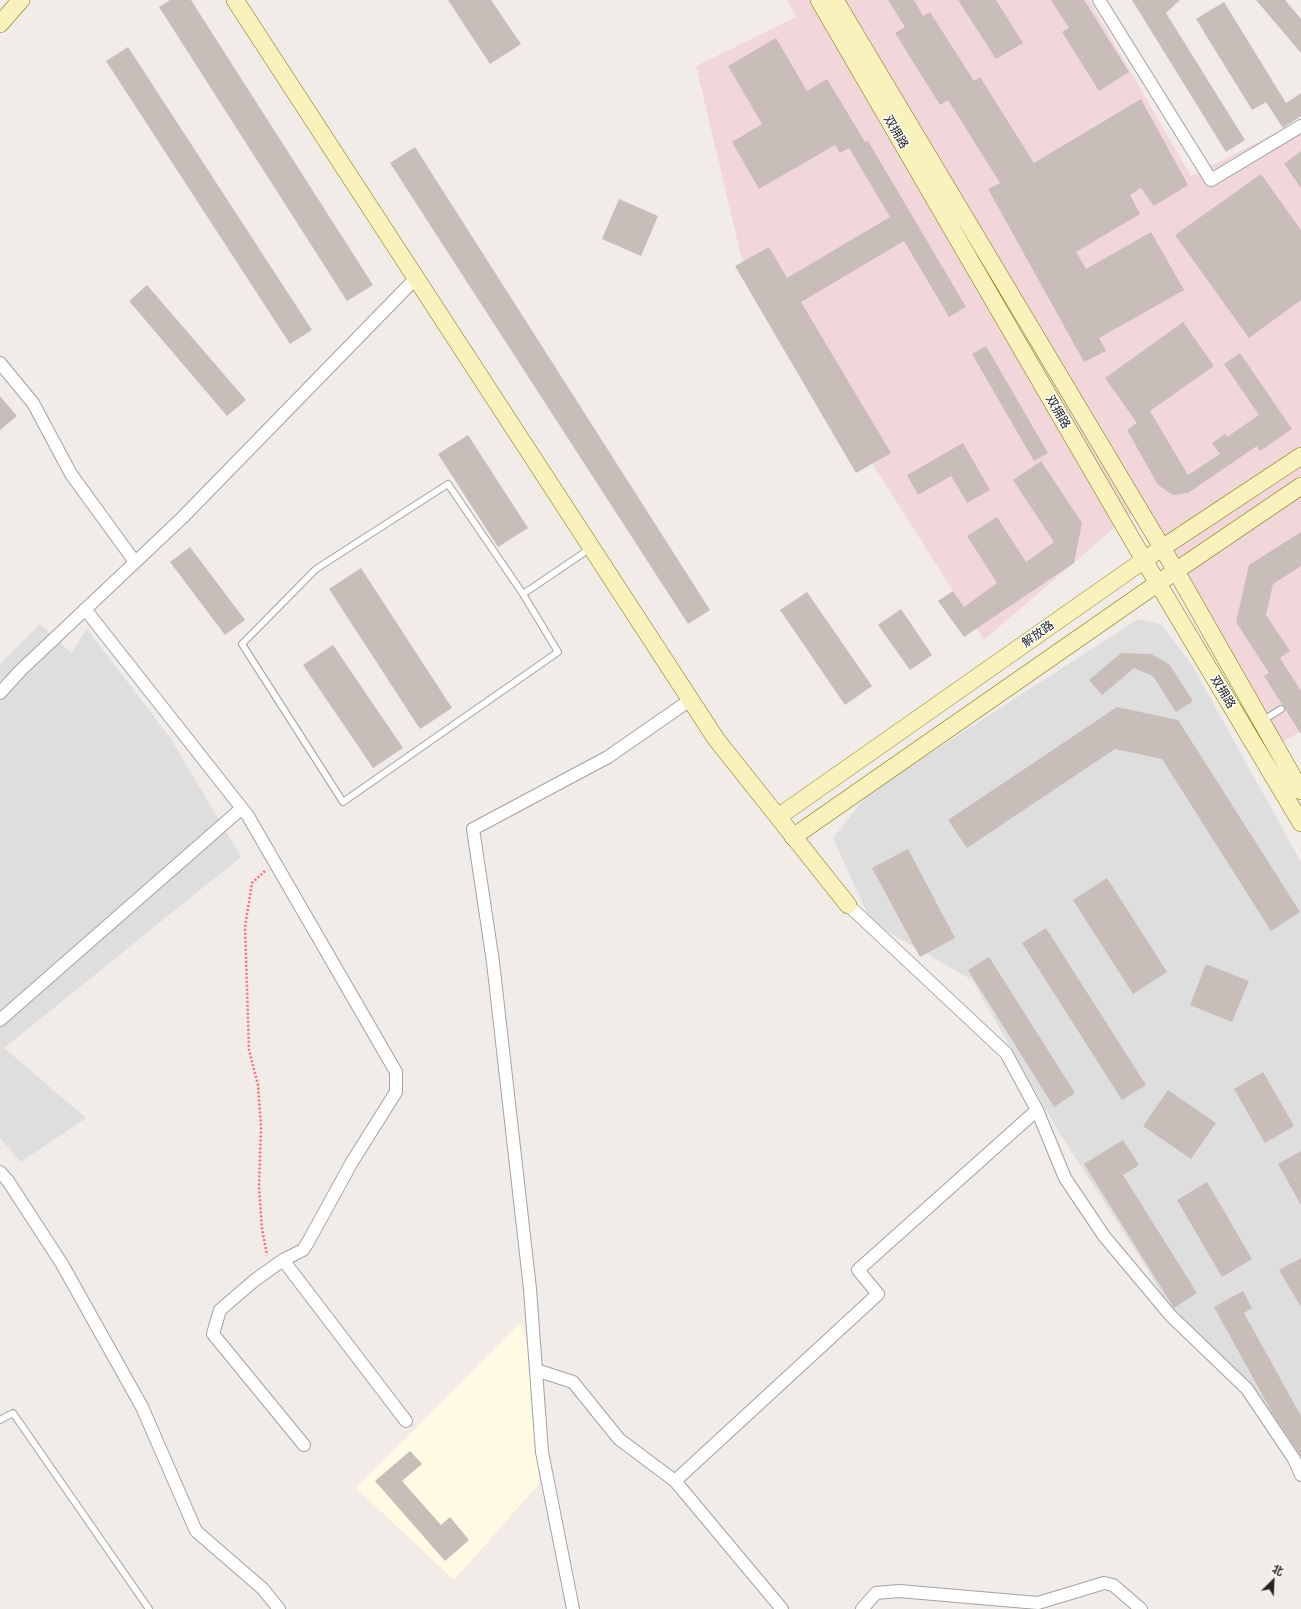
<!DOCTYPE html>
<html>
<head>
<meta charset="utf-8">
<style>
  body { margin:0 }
  #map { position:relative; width:1301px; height:1609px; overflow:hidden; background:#f1ece7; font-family:"Golos Text","Noto Sans SC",sans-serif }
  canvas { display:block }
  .north { position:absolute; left:1253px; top:1561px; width:40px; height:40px; -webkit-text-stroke:3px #fff; paint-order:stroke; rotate:24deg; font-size:11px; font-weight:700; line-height:16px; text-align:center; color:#212121 }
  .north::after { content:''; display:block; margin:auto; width:14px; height:18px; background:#212121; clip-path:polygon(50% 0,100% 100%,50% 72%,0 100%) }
</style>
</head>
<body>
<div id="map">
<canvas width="1301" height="1609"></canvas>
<div class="north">北</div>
</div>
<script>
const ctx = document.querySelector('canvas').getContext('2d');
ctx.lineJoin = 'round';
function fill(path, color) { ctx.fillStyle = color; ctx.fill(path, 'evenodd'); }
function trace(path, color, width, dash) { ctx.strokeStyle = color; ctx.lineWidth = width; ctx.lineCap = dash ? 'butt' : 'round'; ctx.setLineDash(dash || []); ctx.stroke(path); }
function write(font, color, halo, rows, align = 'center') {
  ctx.font = font + ' "Golos Text","Noto Sans SC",sans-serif'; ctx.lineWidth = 3; ctx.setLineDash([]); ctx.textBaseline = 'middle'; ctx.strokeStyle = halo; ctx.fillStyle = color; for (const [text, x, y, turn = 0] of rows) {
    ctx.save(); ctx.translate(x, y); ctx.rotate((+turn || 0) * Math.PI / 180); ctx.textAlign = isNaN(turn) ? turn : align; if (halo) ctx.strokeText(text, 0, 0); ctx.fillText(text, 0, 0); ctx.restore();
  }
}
const residential = new Path2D(`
  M1138 619 1161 624 1192 665 1301 862V1480L1256 1408 1170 1309 1148 1270 1057 1129 972 980 871 922 833 838 869 793Z
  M40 624 71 653 87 629 171 739 241 857 4 1048 86 1118 21 1162 0 1138V664Z`);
const commercial = new Path2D(`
  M787 0H1089L1191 176 1301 120V731L1283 742 1142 504 984 640 741 256 696 66 796 17Z`);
const education = new Path2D(`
  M520 1323 529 1347 539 1484 454 1580 356 1488Z`);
const building = new Path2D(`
  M170 0H191L373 285 347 301 159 7Z
  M448 0H491L521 44 490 64Z
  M888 0H914L923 16 930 12 974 81 980 77 1034 163 1141 99 1188 185 1154 206 1141 188 1130 195 1140 214 1076 252 1086 269 1151 232 1184 290 1099 338 1106 351 1084 362 988 189 1000 183 948 100 940 105 895 33 905 27Z
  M958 0H996L1023 43 996 59Z
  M1051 0H1084L1129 72 1099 91 1062 32 1069 28Z
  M1132 0H1180L1166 13 1245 140 1226 152Z
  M1256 0H1285L1301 19V53Z
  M1224 2 1286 103 1301 93V116L1283 128 1266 102 1252 110 1196 19Z
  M776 38 807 91 827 79 865 142 868 141 966 307 949 317 904 241 801 302 891 453 856 473 735 266 769 247 787 278 890 217 849 148 840 153 835 145 759 189 732 142 762 124 728 66Z
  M128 47 312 330 290 344 106 61Z
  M415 147 710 610 688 624 390 163Z
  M1301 151V188L1284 164Z
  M1261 174 1301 230V300L1249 338 1175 235Z
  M619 199 658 216 641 256 602 239Z
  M147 285 246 400 227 416 129 301Z
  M1183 322 1214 366 1150 411 1188 475 1220 454 1212 443 1225 434 1227 437 1259 415 1224 364 1240 353 1292 429 1260 451 1257 446 1188 493 1173 495 1158 485 1127 430 1137 423 1105 378Z
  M986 346 1048 453 1034 461 972 354Z
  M0 396 17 416 0 430Z
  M468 435 528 528 498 547 438 454Z
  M963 443 990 490 967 503 951 476 918 495 907 475Z
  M1041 461 1082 523 1074 563 964 637 938 601 953 591 964 607 997 583 967 536 997 517 1026 562 1054 542 1013 480Z
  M1301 532V566L1273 584 1266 615 1290 651 1280 658 1301 691V734L1264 676 1269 673 1236 622 1249 565Z
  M190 547 245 620 225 635 170 562Z
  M361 568 452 708 420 729 329 589Z
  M807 592 872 686 845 705 780 610Z
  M901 609 932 655 910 670 878 625Z
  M333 645 403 748 373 768 303 665Z
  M1121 653 1151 654 1169 664 1193 701 1176 712 1153 676 1134 668 1102 695 1089 680Z
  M1117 707 1178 720 1300 912 1271 931 1162 759 1115 749 967 848 948 820Z
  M908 849 955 938 920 957 872 868Z
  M1107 878 1167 972 1133 994 1073 900Z
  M1046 928 1146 1085 1122 1100 1022 943Z
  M989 957 1075 1093 1054 1107 968 970Z
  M1206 964 1249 981 1232 1022 1190 1005Z
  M1263 1072 1294 1126 1265 1143 1234 1089Z
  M1168 1090 1216 1123 1191 1159 1143 1126Z
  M1123 1140 1139 1165 1123 1175 1197 1293 1174 1308 1084 1164Z
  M1301 1151V1205L1278 1164Z
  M1207 1182 1252 1259 1222 1277 1177 1200Z
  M1301 1258V1307L1279 1270Z
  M1243 1291 1252 1308 1244 1313 1301 1416V1456L1274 1416 1214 1307Z
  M410 1451 422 1464 402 1481 441 1525 450 1517 469 1540 445 1561 375 1481Z`);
const path = new Path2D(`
  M265 871 252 883 245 927 249 1050 258 1085 261 1127 259 1187 262 1229 267 1255`);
const lane = new Path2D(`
  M523 594 448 484 316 569 242 644 343 802 558 652 523 594 591 548
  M1262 721 1281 709
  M0 1420 13 1413 149 1609`);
const street = new Path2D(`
  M1099 0 1211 180 1301 126
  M0 363 33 403 71 474 135 562
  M85 609 248 816 396 1072V1092L352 1162 308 1242 303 1250 283 1260 406 1421
  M0 693 21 670 182 518 416 278
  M848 905 1006 1053 1037 1110 1065 1178 1104 1236 1171 1316 1247 1389 1294 1459 1301 1475
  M0 1020 242 808
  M0 1172 8 1181 62 1264 142 1407 196 1531 263 1589 279 1609
  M283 1260 255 1280 220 1310 213 1334 304 1445
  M536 1370 573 1382 619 1439 675 1481 782 1609
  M675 1481 878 1294 858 1270 1037 1110
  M573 1609 542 1452 530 1289 493 962 473 829 608 757 690 700
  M862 1609 876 1593 899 1591 1038 1603 1104 1583 1113 1585 1141 1609`);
const secondary = new Path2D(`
  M235 0 716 739 848 905
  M819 0 1144 560 1301 823
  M835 0 1176 571 1301 791
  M0 24 21 0
  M778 817 1144 560 1301 456
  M793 837 1158 583 1301 486`);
const streetNames = [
  ["双拥路",896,132,60],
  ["双拥路",1058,412,60],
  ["解放路",1038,634,-35],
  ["双拥路",1223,692,59]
];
fill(residential, '#dfdede');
fill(commercial, '#f2d7da');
fill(education, '#fffae2');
fill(building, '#c9bdba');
trace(lane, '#a2a2a2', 8);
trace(street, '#a2a2a2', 14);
trace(secondary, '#7b7304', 18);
trace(path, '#fb6e79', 2.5, [2, 2]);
trace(lane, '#fff', 6);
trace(street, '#fff', 12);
trace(secondary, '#faf2bc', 17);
write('12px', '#212121', '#fff', streetNames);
</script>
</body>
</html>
